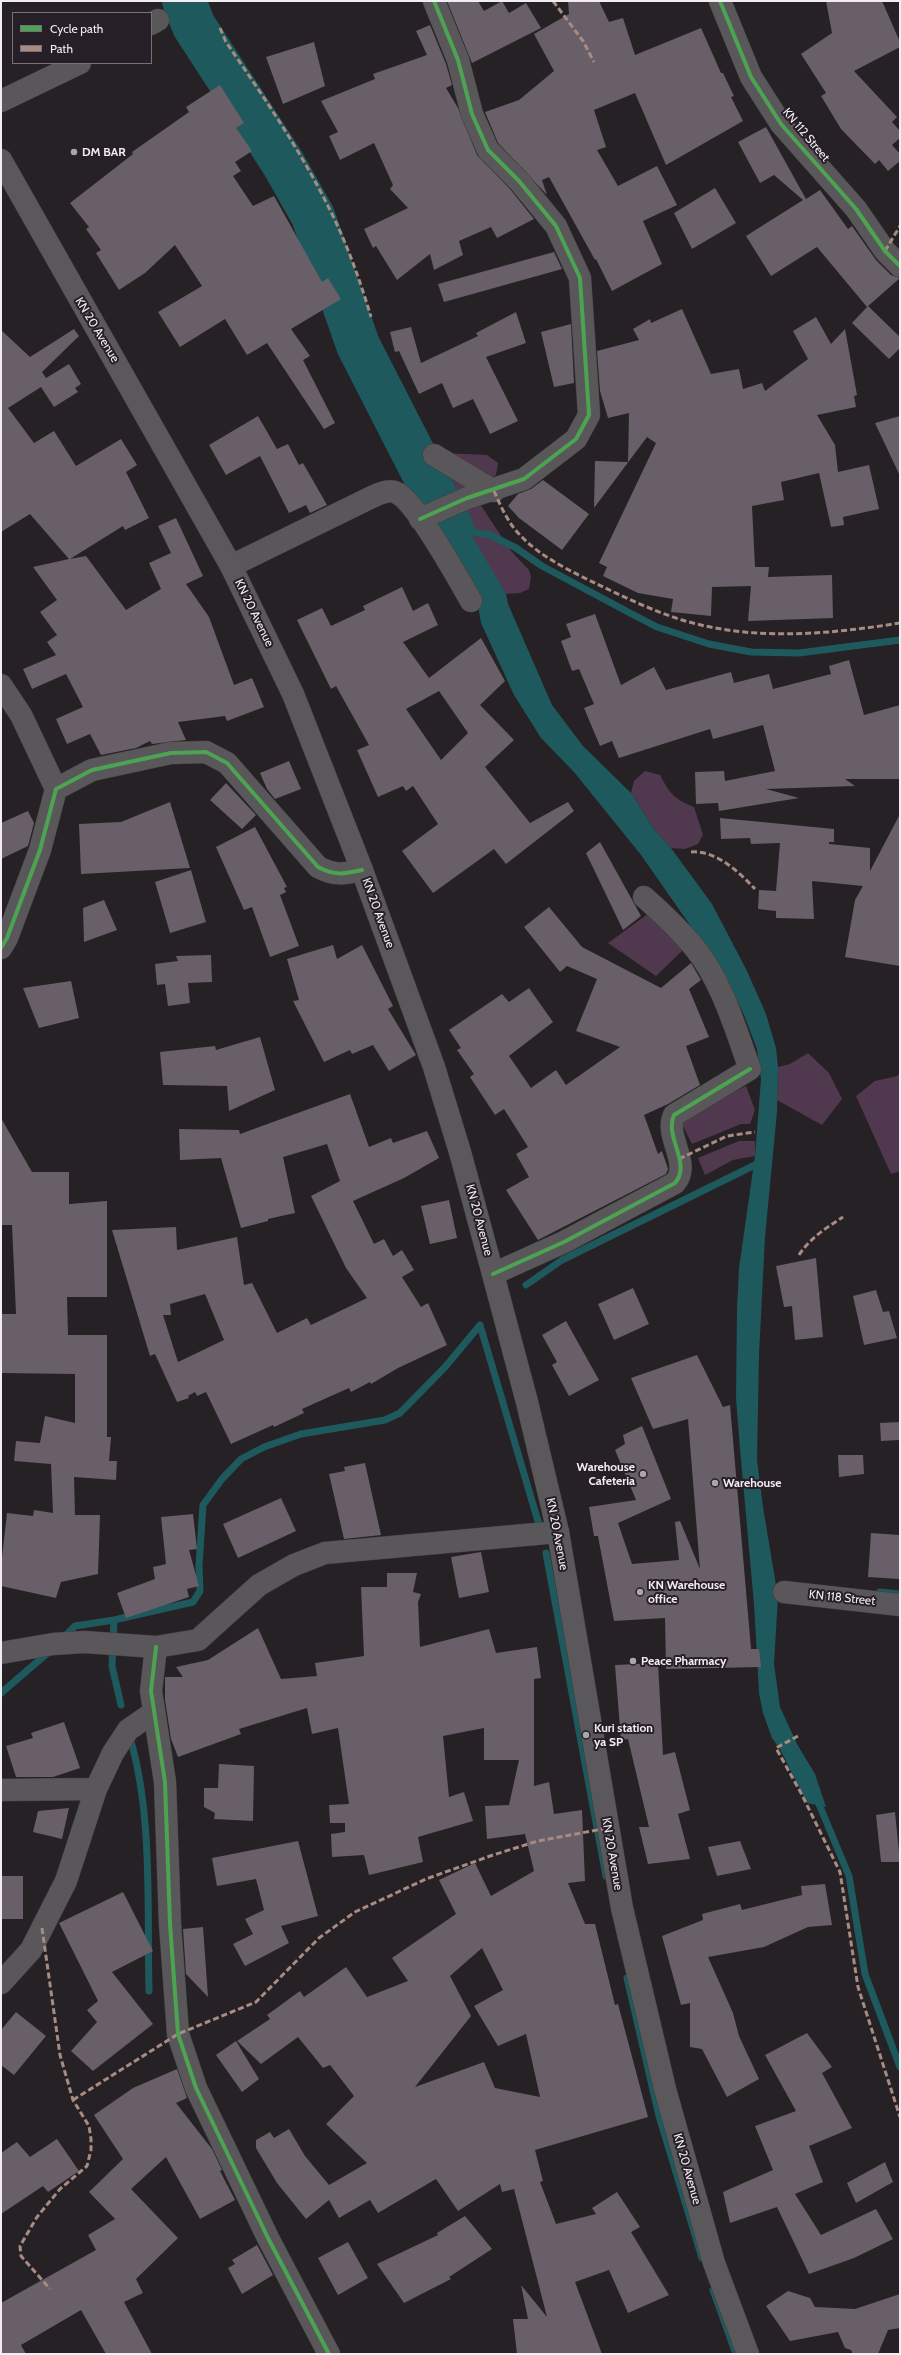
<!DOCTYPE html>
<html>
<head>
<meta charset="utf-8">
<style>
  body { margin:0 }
  #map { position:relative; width:901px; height:2355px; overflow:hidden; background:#252125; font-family:Cabin,sans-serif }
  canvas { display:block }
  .frame { position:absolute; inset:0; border:2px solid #f2edf2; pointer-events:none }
  .legend { position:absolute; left:12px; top:12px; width:140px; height:52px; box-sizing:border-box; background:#271f27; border:1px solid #787178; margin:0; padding:5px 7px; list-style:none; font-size:12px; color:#f2edf2 }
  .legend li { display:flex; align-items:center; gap:8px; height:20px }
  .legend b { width:20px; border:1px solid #787178 }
</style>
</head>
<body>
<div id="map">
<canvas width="901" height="2355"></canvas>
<div class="frame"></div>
<ul class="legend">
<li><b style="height:5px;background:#4ca352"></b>Cycle path</li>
<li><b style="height:5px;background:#a88b81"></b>Path</li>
</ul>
</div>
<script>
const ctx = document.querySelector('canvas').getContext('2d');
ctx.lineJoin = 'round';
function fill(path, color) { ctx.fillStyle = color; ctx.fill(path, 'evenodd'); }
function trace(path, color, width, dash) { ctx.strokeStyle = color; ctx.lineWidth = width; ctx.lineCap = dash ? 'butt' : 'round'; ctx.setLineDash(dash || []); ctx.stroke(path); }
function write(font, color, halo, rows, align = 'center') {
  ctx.font = font + ' Cabin,sans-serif'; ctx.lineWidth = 4; ctx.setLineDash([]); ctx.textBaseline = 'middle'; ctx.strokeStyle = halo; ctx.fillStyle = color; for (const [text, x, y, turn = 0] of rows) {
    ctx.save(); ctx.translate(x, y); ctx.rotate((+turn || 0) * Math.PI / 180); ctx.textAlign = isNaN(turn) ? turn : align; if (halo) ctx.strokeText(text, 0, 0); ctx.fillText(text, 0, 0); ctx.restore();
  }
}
const green = new Path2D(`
  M442 453 487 455 498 463 496 475 476 489 452 498C441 486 432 476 432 460Z
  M480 504 511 551 529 570 531 577 529 589 520 593 506 594C496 578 461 526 461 511Z
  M645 771 660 775C670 794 674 799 694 807L703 835 698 844 685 849 671 848 654 829 631 793 634 781Z
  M652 911 684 949 656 976 608 943Z
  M808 1053 829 1073 842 1099 822 1125 777 1100 778 1067 790 1064Z
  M900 1073V1171L891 1174 856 1096 875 1081 897 1076Z
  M746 1086 755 1110 750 1124H741L692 1144 682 1124 684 1116Z
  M739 1141H755V1156L733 1160 705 1175 698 1158Z`);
const water = new Path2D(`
  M452 529 469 531 506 594 508 604 552 705 583 746 631 793 654 829 671 848 712 904 747 971 766 1014 776 1048 778 1067 777 1112 765 1237 759 1355 757 1460 763 1507 778 1597 774 1664 780 1707 797 1744 815 1774 826 1807 807 1803 780 1749 772 1738 763 1713 759 1693 754 1604 740 1449 736 1398 737 1308 739 1268 755 1156 761 1079 757 1049 744 1015 728 982 699 938 641 855 574 772 541 738 514 695 481 623 478 605 443 535Z`);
const stream = new Path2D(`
  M452 529 490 535 516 548 542 566 630 613 657 627 709 644 751 652 799 653 900 640
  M526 1285 562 1260 761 1162
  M480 1325 540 1528
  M546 1553 606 1876
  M880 1592 900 1594
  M114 1620 112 1666 121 1705
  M62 1639 75 1626 114 1620 193 1602 200 1591 199 1566 203 1505 222 1479 241 1459 264 1447 301 1434 385 1420 400 1413 446 1366 480 1325
  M1 1693 51 1650
  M130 1738C153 1814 147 1911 149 1991
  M816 1797 849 1876 865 1974 900 2067
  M627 1978 659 2116 702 2258
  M713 2290 736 2354`);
const river = new Path2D(`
  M184 1 194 26 283 163 313 216 358 345 452 529`);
const building = new Path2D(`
  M447 1H478L484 11 502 1 509 13 526 3 541 28 472 63Z
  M568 1H599L609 22 623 18 635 55 701 28 721 73H723L734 96 731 97 743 121 666 165 635 93 594 110 606 147 597 150 618 186 657 166 677 205 643 221 662 264 612 291 596 259 595 260 549 177 542 180 547 195 498 143 485 112 519 100 554 71 534 34 569 14Z
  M826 1H882L900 42V47L854 71 897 117 892 122 900 131V138L892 145 900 154V161L888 171 879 160 875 164 841 129 821 96 826 93 801 54 832 33Z
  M430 25 446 64 452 85 446 88 458 108 477 155 510 189 534 219 497 238 491 227 459 241 463 255 434 270 430 254 397 280 376 246 373 248 364 229 408 208 390 189 393 185 374 143 340 160 329 136 338 132 321 101 375 79 373 74 427 55 416 31Z
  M314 42 325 86 283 104 266 57Z
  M220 85 244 123 236 128 252 151 235 162 241 171 233 176 253 206 274 196 322 282 328 278 341 299 291 329 310 356 303 360 335 423 324 429 267 343 247 355 225 319 180 347 158 312 202 286 175 245 145 273 119 290 96 253 101 250 86 229 89 227 70 203 133 154 132 152 189 112 186 107Z
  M766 127 806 199 820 190 848 229 852 226 876 260 891 275 900 278 867 307 817 247 771 276 746 236 803 200 774 175 760 183 738 142Z
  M715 188 736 223 692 249 674 213Z
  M554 252 562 269 444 302 438 284Z
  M868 306 900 337V348L889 359 852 323Z
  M682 309 711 374 739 369 743 389 762 383 765 391 808 359 793 331 816 317 831 344 845 329 857 395 854 396 856 407 817 415 835 445 838 472 869 465 879 509 843 517 844 525 831 527 819 473 781 482 784 500 752 506 755 567H769L768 577 832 575 833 618 748 621 751 586 712 587 711 616 671 612 673 599 638 593 603 576 607 567 599 563 656 443 647 437 594 508 595 461 628 462 629 413 608 418 600 391 597 351 639 340 633 329 650 319 651 323Z
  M516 312 526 343 486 357 518 421 490 434 473 399 453 408 442 383 419 394 399 351 395 352 390 332 411 327 421 363 478 336 476 333Z
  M571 324 574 383 554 387 541 332Z
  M74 329 79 336 42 372 46 378 69 364 81 384 75 388 78 392 54 407 41 387 8 408 34 443 54 431 76 466 121 439 137 465 126 472 149 518 125 530 123 526 70 559 86 556 126 610 161 589 149 563 171 553 158 526 176 518 203 576 186 584 209 617 234 685 252 678 264 707 227 721 225 716 178 722 186 740 152 744 150 741 136 748 101 755 90 734 67 744 56 719 83 707 66 674 32 689 23 669 56 655 47 642 57 635 40 612 57 600 33 567 69 559 30 514 1 532V330L30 357Z
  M258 416 277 449 288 444 299 465 303 463 327 505 310 513 306 505 289 513 260 456 226 475 209 445Z
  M900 416V476L875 423Z
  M543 480 589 514 562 550 519 518 508 506 518 494 531 489Z
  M402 587 413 611 428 603 438 625 403 642 429 678 481 638 505 681 480 705 514 740 485 767 530 823 568 802 574 811 506 864 494 849 433 893 402 851 438 824 413 786 406 791 403 786 378 797 357 750 369 745 336 686 331 689 297 620 322 608 331 626 365 610 363 606ZM439 691 468 733 441 760 406 709Z
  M595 614 621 685 654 667 666 690 731 672 734 683 769 674 773 689 831 674 829 666 849 660 864 715 900 705V779H845L855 786 766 789 799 798 719 811 718 803 696 804 695 772 724 771 725 781 775 771 763 725 713 739 710 729 619 758 612 741 600 746 584 708 594 704 579 669 572 671 561 641 571 637 566 624Z
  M289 761 301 789 275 799 267 789 260 773Z
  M226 783 256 815 242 829 210 800Z
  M170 802 190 868 81 874 79 824 121 822Z
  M28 811 34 823 28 846 1 859V823Z
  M900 814V966L845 957 855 900 863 886 812 881 814 919 776 918V911L758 909 759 890 776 891 780 843 751 844 750 838 721 839 720 818 834 829V842H829V844L870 848V871Z
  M255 827 287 887 284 888 286 892 280 895 299 946 270 957 252 907 244 910 216 847Z
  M600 842 641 916 623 930 586 853Z
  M191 870 206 922 170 933 155 882Z
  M104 900 117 930 84 942 83 908Z
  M549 907 582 947 661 988 691 963 701 980 689 989 709 1037 686 1046 700 1085 668 1104 644 1115 658 1154 662 1151 668 1169 666 1174 538 1240 506 1190 529 1177 516 1154 528 1147 504 1109 495 1115 470 1077 474 1074 457 1050 461 1048 449 1030 502 994 509 1002 529 988 553 1022 509 1056 531 1088 556 1070 566 1085 620 1047 576 1031 597 979 567 966 560 972 524 927Z
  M333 945 337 959 362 945 393 1006 388 1009 416 1055 389 1071 373 1045 352 1054 350 1050 324 1062 293 1001 299 1000 287 959Z
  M211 955 212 982 188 983 190 1003 168 1006 165 984 157 985 155 964 178 961 176 956Z
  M71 981 79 1018 39 1028 23 988Z
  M260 1037 275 1090 229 1111 227 1086 163 1085 160 1052 215 1046 216 1050Z
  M350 1094 369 1147 391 1138 393 1143 427 1131 439 1158 404 1178 353 1201 374 1244 384 1239 393 1256 402 1250 414 1270 402 1277 421 1307 428 1303 447 1345 398 1368 371 1384 370 1382 351 1392 349 1388 302 1409 304 1413 274 1427 273 1425 231 1444 206 1392 197 1396 195 1392 188 1396 189 1398 177 1402 155 1354 150 1356 112 1230 176 1227 177 1250 237 1237 244 1285 252 1283 277 1333 307 1318 311 1325 367 1298 346 1268 311 1196 340 1181 327 1144 283 1157 295 1213 268 1219V1221L241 1228 221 1158 180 1160 179 1129 239 1130 240 1134ZM205 1294 224 1340 178 1362 163 1315H171L170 1304Z
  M1 1118 32 1172H69V1204L107 1201V1297H67L68 1335H107V1437H111L109 1461H117L116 1480 74 1477 75 1515H100L98 1574 61 1582 56 1598 1 1586V1566L7 1513 33 1516 34 1510 53 1513 51 1464 14 1461 16 1441 40 1443 45 1416 75 1423V1374L1 1373V1314H16L12 1225H1Z
  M449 1200 457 1238 430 1244 421 1206Z
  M816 1258 823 1337 795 1340 792 1306 784 1307 776 1266Z
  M633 1288 649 1324 614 1340 598 1304Z
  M876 1290 883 1312 889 1311 897 1338 864 1345 853 1296Z
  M566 1321 599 1380 569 1396 552 1365 557 1362 542 1335Z
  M697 1355 723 1407 730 1405 751 1649H759L761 1667 666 1669 665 1618 614 1621 598 1536H594L589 1507 636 1500 615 1450 625 1444 623 1435 642 1426 671 1499 618 1523 632 1564 679 1560 675 1522 680 1521 700 1569 688 1419 653 1429 631 1378Z
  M900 1422V1440L881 1441 880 1423Z
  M838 1455H863L864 1474 839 1477Z
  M365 1463 381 1535 344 1539 329 1474 345 1471 344 1467Z
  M281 1498 296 1531 238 1558 223 1524Z
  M193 1514 197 1549 189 1550 199 1586 187 1589 189 1597 126 1618 117 1593 155 1579 153 1567 166 1564 161 1517Z
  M871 1533 900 1535V1579L868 1577Z
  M481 1552 489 1592 459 1598 451 1557Z
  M387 1573H417L413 1592 421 1594 418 1602 420 1647 489 1629 496 1653 537 1647 541 1678 534 1679V1786L549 1782 554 1814 582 1810 585 1881 568 1883 585 1924H595L615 2005 618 2004 648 2117 535 2150 543 2181 540 2182 556 2224 596 2214 592 2208 617 2192 640 2227 631 2232 669 2295 628 2313 609 2270 575 2282 602 2354H517L513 2319H528L521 2285 547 2317 514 2189 502 2192 500 2184 458 2211 436 2179 378 2213 370 2200 339 2218 329 2200 306 2219 277 2183 256 2148V2140L270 2132 274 2138 289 2129 305 2156 329 2185 367 2163 326 2124 354 2096 330 2065 323 2068 298 2037 261 2064 237 2041 270 2019 267 2015 300 1991 304 1997 346 1967 367 1997 408 1981 392 1958 456 1914 439 1880 475 1863 491 1896 534 1871 525 1834 487 1839 485 1806 509 1805 519 1760H484V1728L443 1736 449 1797 464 1792 473 1821 418 1837 423 1862 369 1875 364 1855 332 1857 331 1834 345 1832V1823H330L329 1805 349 1804 338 1728 312 1734 307 1708 239 1729 241 1734 178 1757 171 1739 165 1700V1677H183L176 1667 208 1660 258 1628 281 1679 317 1676 315 1663 364 1656 361 1587H387ZM482 1948 503 1990 474 2006 498 2046 526 2034 540 2097 495 2088 484 2062 415 2087 471 2016 450 1976Z
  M658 1663 663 1755 675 1752 690 1810 678 1814 690 1859 648 1864 639 1827H649L628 1739 621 1740 615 1665Z
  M64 1722 80 1768 53 1777H16L6 1746 33 1738 31 1733Z
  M219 1764 254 1766 253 1821 214 1819 215 1813 204 1807V1788H218Z
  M69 1808 62 1839 33 1832 38 1811Z
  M895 1812 900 1862H881L876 1815Z
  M298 1841 318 1916 281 1926 289 1943 245 1966 233 1944 253 1934 245 1919 264 1910 256 1879 217 1886 212 1858Z
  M740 1841 751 1869 717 1876 708 1847Z
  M1 1876H23V1919H1Z
  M825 1884 832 1925 808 1927 764 1947 708 1957 733 2013 739 2036 759 2079 727 2097 702 2049 690 2047V2003L681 2005 662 1936 703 1920 702 1914 740 1904 742 1910 802 1895 801 1886Z
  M123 1892 153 1951 112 1972 153 2024 93 2071 71 2051 97 2022 87 2010 98 2001 59 1923Z
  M203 1927 208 1997 186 1974 183 1929Z
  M16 2012 46 2036 14 2075 1 2065V2030Z
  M807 2033 832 2067 822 2073 852 2128 809 2146 823 2182 795 2194 821 2235 876 2209 893 2239 854 2258 809 2274 777 2207 730 2223 723 2192 773 2170 755 2126 796 2111 765 2055Z
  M236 2041 259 2079 242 2092 216 2055Z
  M177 2069 187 2098 176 2103 212 2149 222 2170 220 2171 235 2200 200 2219 166 2157 131 2189 178 2238 136 2279 143 2293 124 2302 152 2354H106L81 2310 21 2345 26 2354H1V2303L96 2250 88 2235 115 2219 89 2192 123 2159 94 2115 133 2088Z
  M57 2139 79 2171 48 2192 43 2186 1 2214V2153L17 2142 30 2157Z
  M885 2162 893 2182 856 2203 847 2183Z
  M465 2216 492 2249 449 2277 451 2279 404 2303 377 2264 438 2235 437 2233Z
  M348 2242 368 2278 338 2295 318 2258Z
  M257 2245 273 2275 242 2294 228 2268 235 2264 232 2260Z
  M788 2291 810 2298 815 2307 855 2309 900 2294V2328L888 2330 878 2354H853L851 2350 845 2348 838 2332 790 2341 766 2306Z`);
const minor = new Path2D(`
  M720 1 751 77 781 124 856 209 885 251 900 266
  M151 24 158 20
  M1 101 80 63
  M434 455 494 491
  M420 519 467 498 524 479 576 439 589 415 580 278 556 226 519 181 488 150 472 114 458 60 434 1
  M231 566 374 496C381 493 390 489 397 493 416 502 459 580 471 601
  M1 685 21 715 56 789
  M1 948 7 938 40 850 56 789 92 770 171 753 206 752 227 763 318 867C335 876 344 874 362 870
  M493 1274 564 1242 675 1183C692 1163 664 1137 674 1115L750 1069C735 1028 722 981 694 947 679 929 661 912 644 897
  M784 1592 900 1605
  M156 1647 151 1691 165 1782 170 1924 178 2034 196 2088 268 2238 329 2354
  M1 1653 53 1644 84 1642 156 1647 198 1640 259 1585 294 1565 325 1553 558 1532
  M1 1790 96 1789
  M1 1983 31 1950 66 1881 96 1789 113 1753 128 1730 154 1712`);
const major = new Path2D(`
  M1 160 231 566 293 694 362 870 434 1067 460 1152 493 1274 527 1402 558 1532 622 1908 665 2089 714 2263 748 2354`);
const quiet = new Path2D(`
  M553 1 583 41 594 62
  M220 28 226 42C263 96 301 151 330 210 347 244 360 280 371 317
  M885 251 900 226
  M494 491C501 507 509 525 522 537 541 557 572 572 597 584 626 598 657 613 689 622 758 641 830 634 900 623
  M691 852C716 850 739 872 755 889
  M679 1159 727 1136 755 1132
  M799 1255C810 1238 826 1228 843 1217
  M798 1736 776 1748 801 1793 840 1872 858 1987 900 2117
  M42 1928 60 2055 73 2100 89 2126 91 2139V2150L87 2166 60 2189 37 2217 20 2246 21 2256 50 2289
  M73 2100 178 2034 256 2002 319 1938 355 1912 426 1879 493 1855 538 1841 608 1828`);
const cycleway = new Path2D(`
  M720 1 751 77 781 124 856 209 885 251 900 266
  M420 519 467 498 524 479 576 439 589 415 580 278 556 226 519 181 488 150 472 114 458 60 434 1
  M1 948 7 938 40 850 56 789 92 770 171 753 206 752 227 763 318 867C335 876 344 874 362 870
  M493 1274 564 1242 675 1183C692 1163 664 1137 674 1115L750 1069
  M156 1647 151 1691 165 1782 170 1924 178 2034 196 2088 268 2238 329 2354`);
const markers = [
  [74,152,4,"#aaa6aa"],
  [643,1474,4,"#aaa6aa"],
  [715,1483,4,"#aaa6aa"],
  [640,1592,4,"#aaa6aa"],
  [633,1661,4,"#aaa6aa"],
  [586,1735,4,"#aaa6aa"]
];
const streetNames = [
  ["KN 112 Street",806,135,50],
  ["KN 20 Avenue",97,330,59],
  ["KN 20 Avenue",254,613,64],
  ["KN 20 Avenue",378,913,70],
  ["KN 20 Avenue",479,1220,75],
  ["KN 20 Avenue",557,1534,79],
  ["KN 118 Street",842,1598,6],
  ["KN 20 Avenue",612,1854,80],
  ["KN 20 Avenue",687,2169,74]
];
const poiNames = [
  ["DM BAR",82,152],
  ["Warehouse",635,1467,"right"],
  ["Cafeteria",635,1481,"right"],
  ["Warehouse",723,1483],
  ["KN Warehouse",648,1585],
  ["office",648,1599],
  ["Peace Pharmacy",641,1661],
  ["Kuri station",594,1728],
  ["ya SP",594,1742]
];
fill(green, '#50394f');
fill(water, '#1e595d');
trace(stream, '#1e595d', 7);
trace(river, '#1e595d', 44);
fill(building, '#695f69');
trace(minor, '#413e41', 23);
trace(major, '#413e41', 23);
trace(minor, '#5a575a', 22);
trace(major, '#5b585b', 22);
trace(quiet, '#a88b81', 3, [6, 3]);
trace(cycleway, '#4ca352', 4);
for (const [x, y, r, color] of markers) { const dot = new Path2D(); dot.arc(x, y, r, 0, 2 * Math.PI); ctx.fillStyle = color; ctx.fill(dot); trace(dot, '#271f27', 1.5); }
write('12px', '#f2edf2', '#271f27', streetNames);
write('bold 12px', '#f2edf2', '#271f27', poiNames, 'left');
</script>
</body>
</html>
